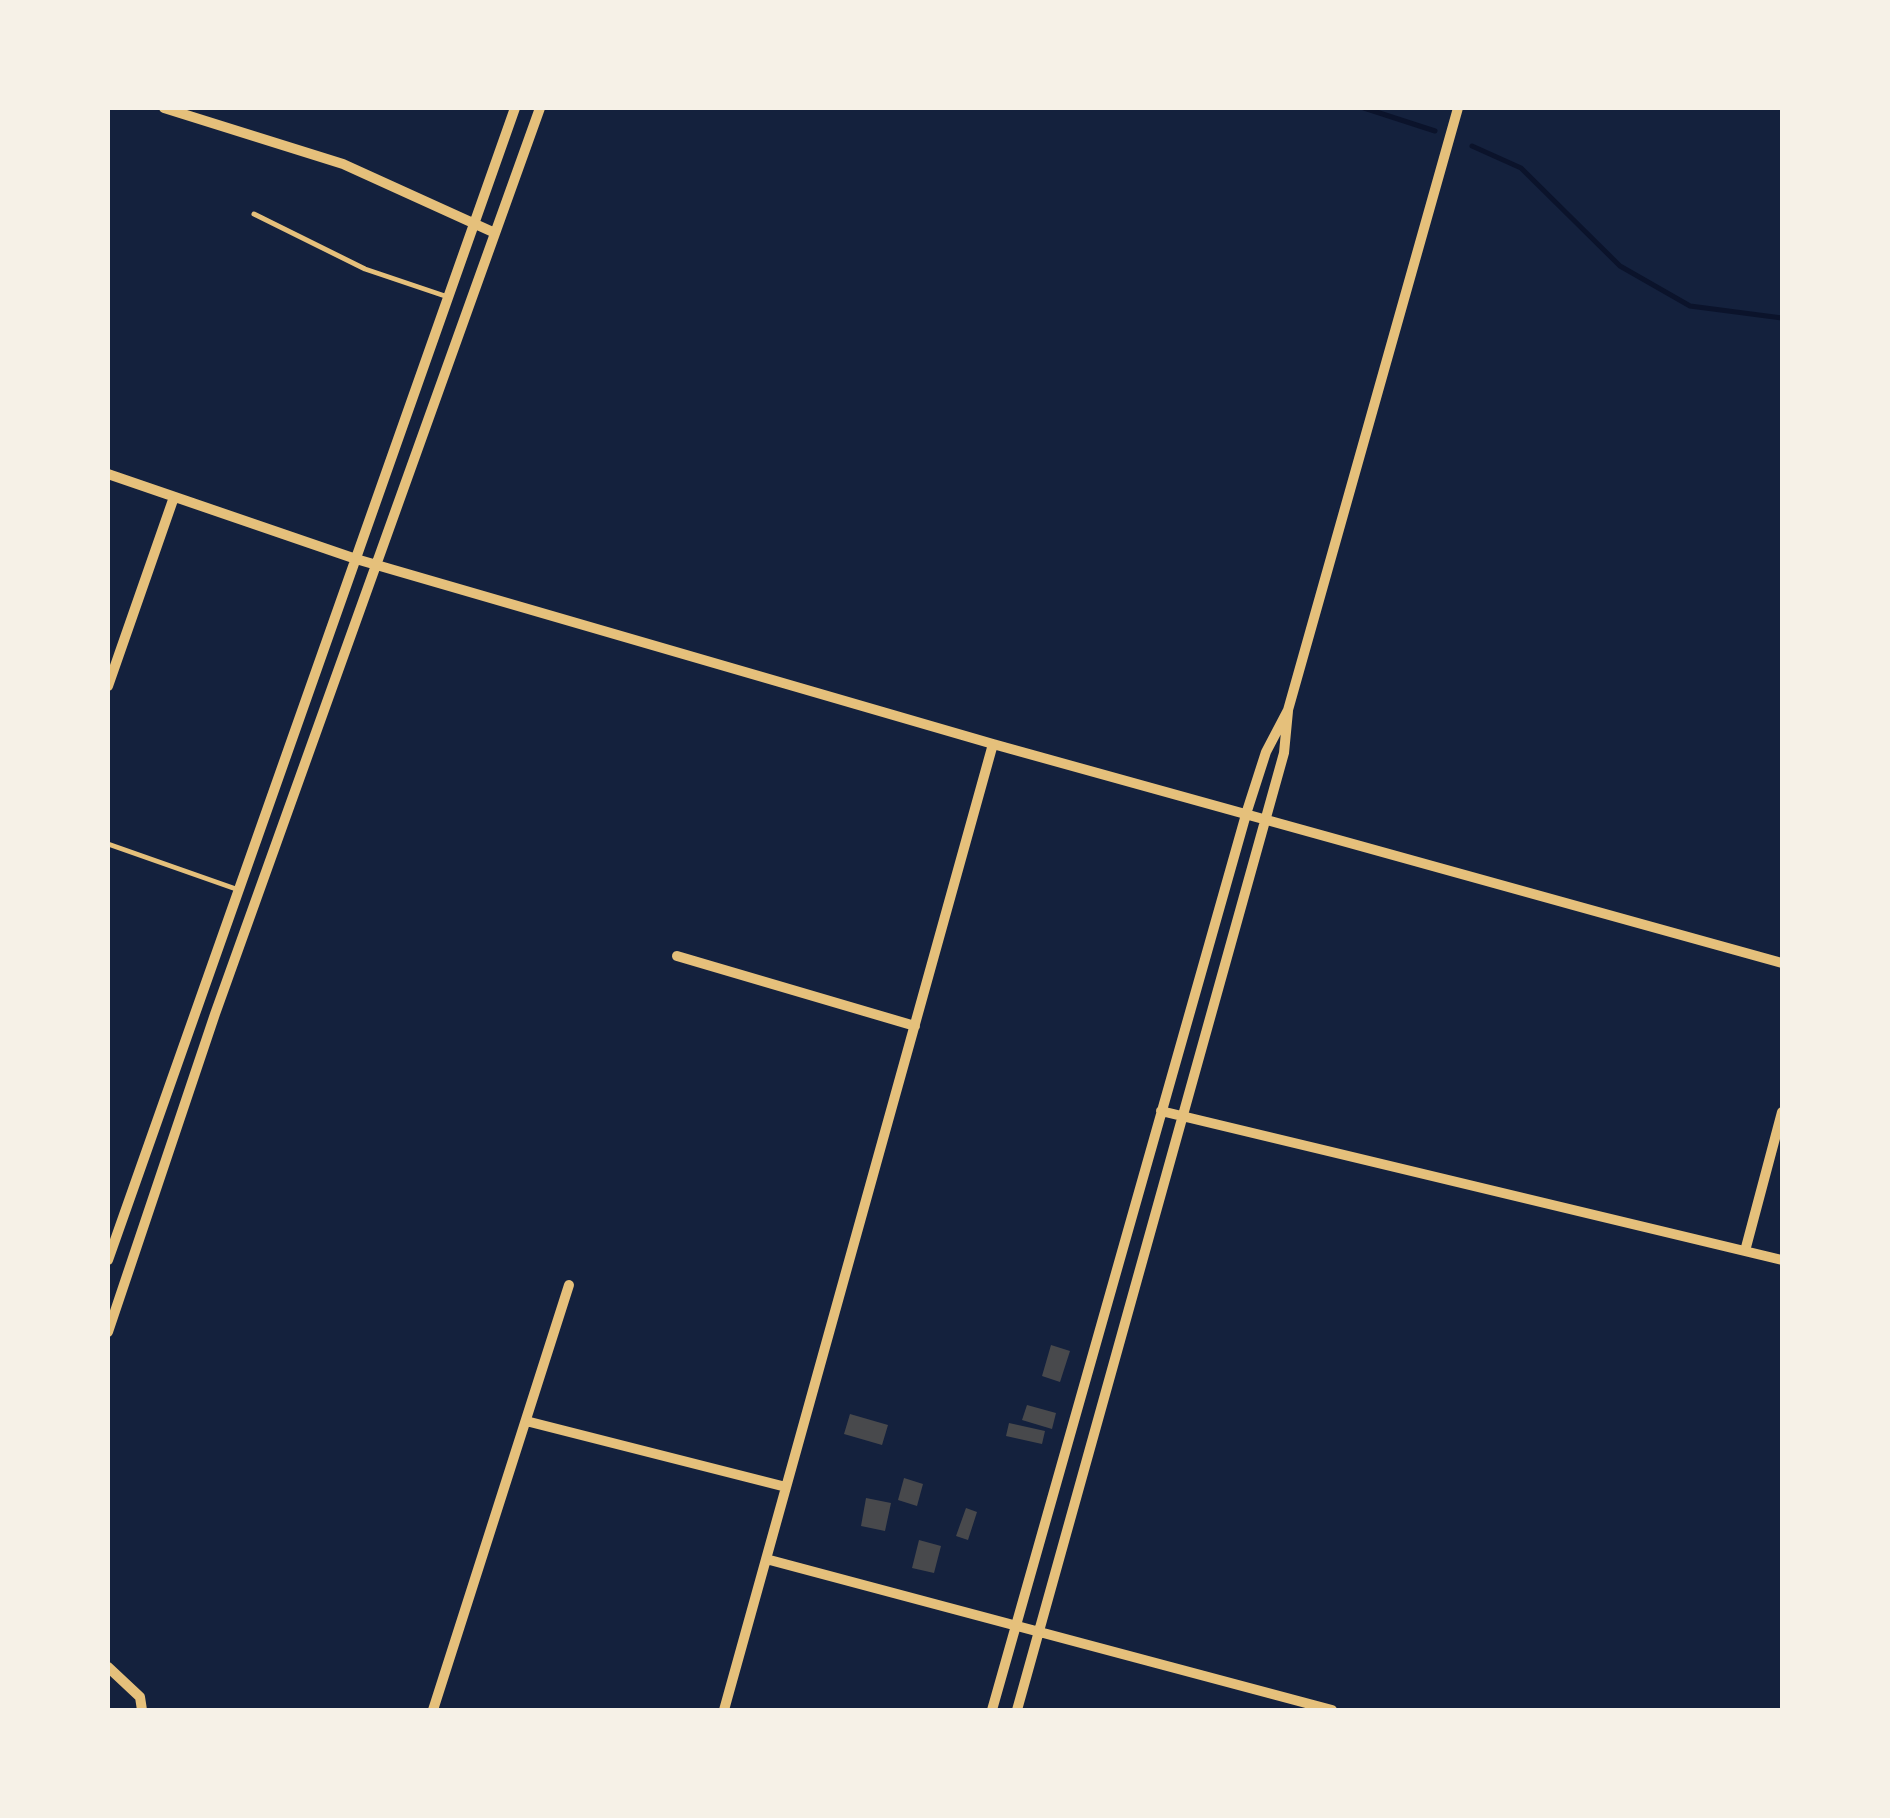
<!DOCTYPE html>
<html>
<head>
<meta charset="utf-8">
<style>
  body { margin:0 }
  #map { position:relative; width:1890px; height:1818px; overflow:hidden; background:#14213d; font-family:Figtree,sans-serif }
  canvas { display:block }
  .frame { position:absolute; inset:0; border:110px solid #f6f1e7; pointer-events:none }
</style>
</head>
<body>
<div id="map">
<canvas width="1890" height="1818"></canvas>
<div class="frame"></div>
</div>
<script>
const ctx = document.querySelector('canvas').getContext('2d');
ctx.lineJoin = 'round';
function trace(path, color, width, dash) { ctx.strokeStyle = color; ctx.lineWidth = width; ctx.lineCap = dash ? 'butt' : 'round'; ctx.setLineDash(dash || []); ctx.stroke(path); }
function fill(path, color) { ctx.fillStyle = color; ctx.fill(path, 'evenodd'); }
const stream = new Path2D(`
  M1364 108 1435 131
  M1472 146 1521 168 1620 266 1690 306 1782 318`);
const building = new Path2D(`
  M1051 1345 1070 1351 1060 1382 1042 1376Z
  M1027 1405 1056 1413 1052 1429 1022 1420Z
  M850 1414 888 1425 882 1445 844 1434Z
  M1009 1423 1045 1431 1042 1444 1006 1436Z
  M904 1478 923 1484 917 1506 898 1500Z
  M866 1498 891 1503 885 1531 861 1526Z
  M966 1508 977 1512 968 1540 956 1536Z
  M919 1540 941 1546 934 1573 912 1568Z`);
const service = new Path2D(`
  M254 214 365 269 445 296
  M108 844 236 889`);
const minor = new Path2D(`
  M164 108 343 164 495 233
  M108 474 356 559 993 744 1782 963
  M108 686 174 497
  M677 956 915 1026
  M1161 1111 1782 1260
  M1745 1251 1782 1112
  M108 1260 515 108
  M108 1332 215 1014 540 108
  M526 1421 786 1487
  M766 1559 1332 1710
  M108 1667 140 1697 142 1710
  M433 1710 569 1285
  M724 1710 993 744
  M992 1710 1247 811 1266 752 1288 710 1458 108
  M1017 1710 1284 753 1288 711`);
trace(stream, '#0b132b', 5);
fill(building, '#48494c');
trace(service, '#e5c07b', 5);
trace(minor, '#e5c07b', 10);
</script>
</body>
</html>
